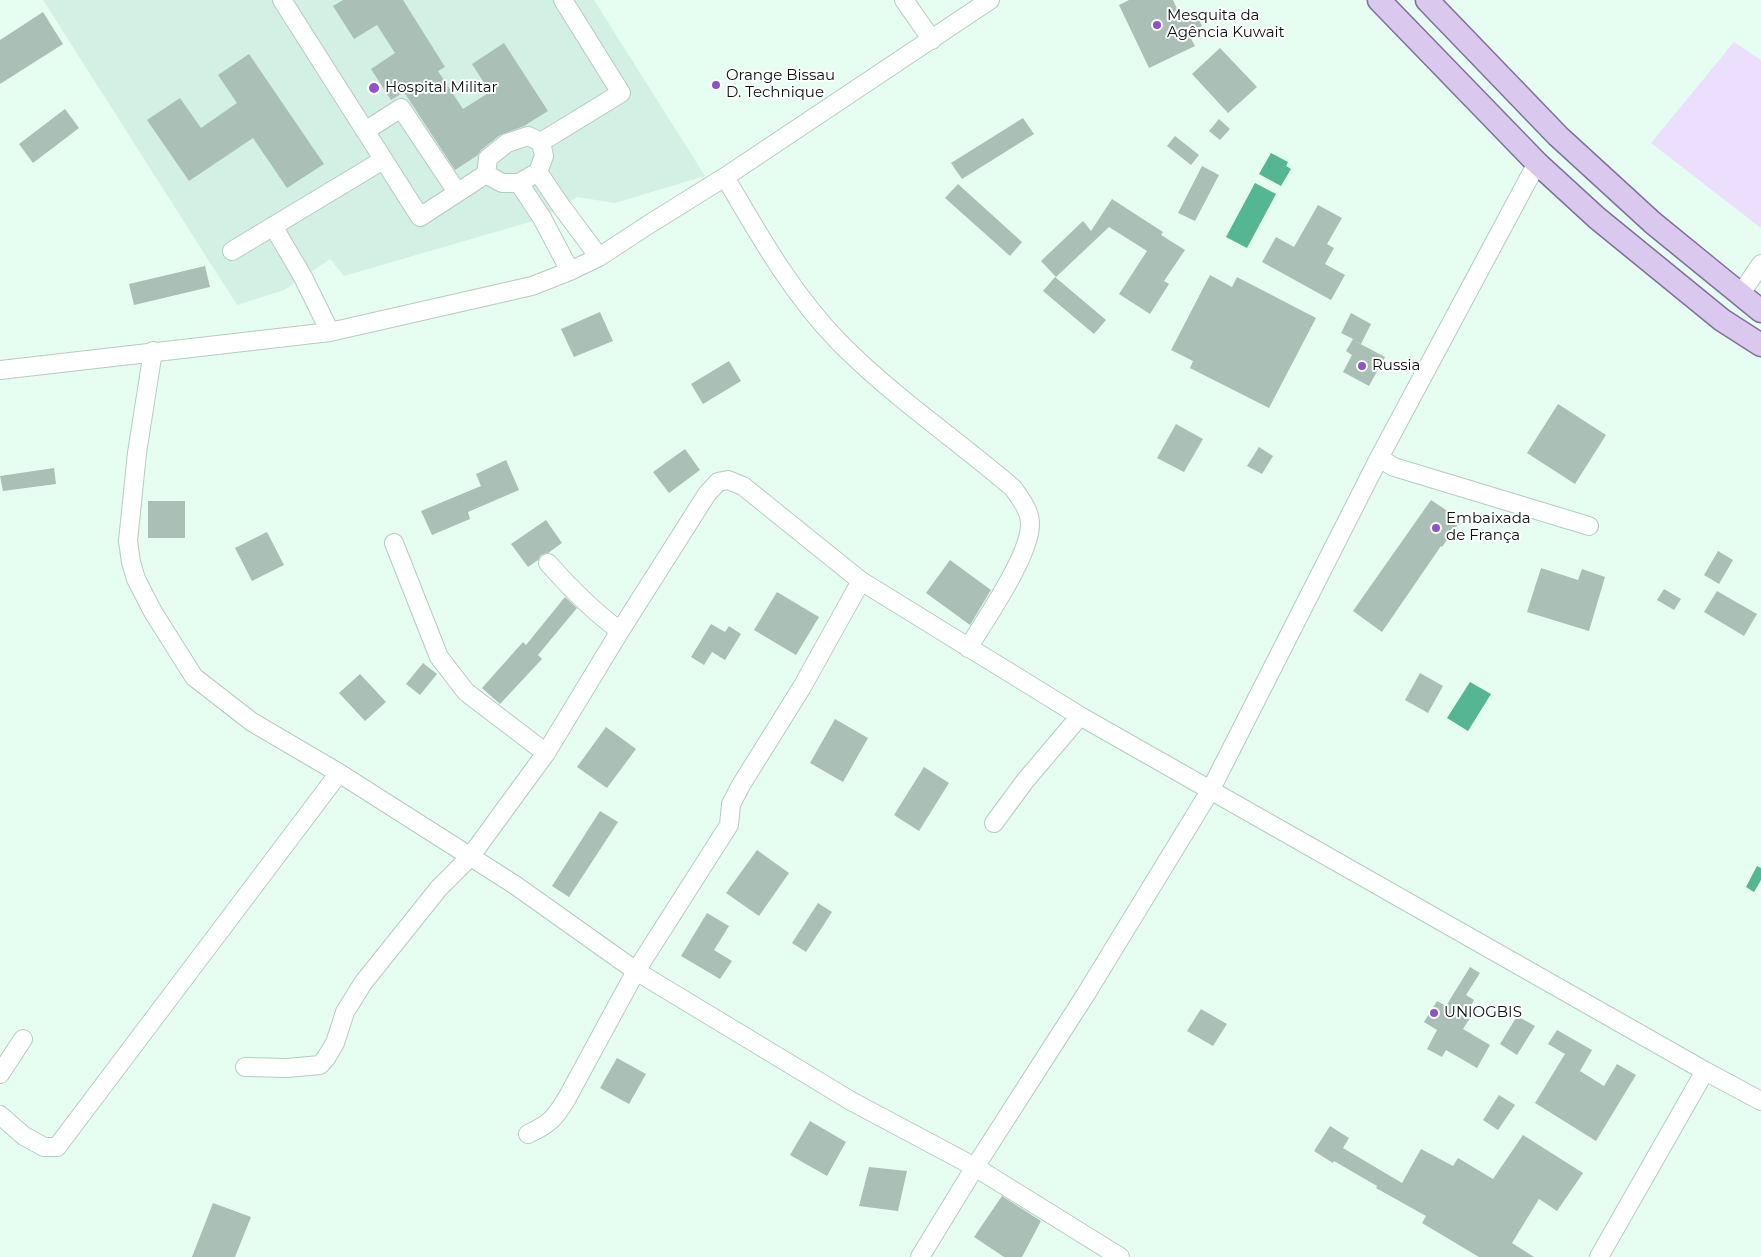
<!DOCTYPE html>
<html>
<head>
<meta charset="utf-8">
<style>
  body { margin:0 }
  canvas { display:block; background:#e6fdf2 }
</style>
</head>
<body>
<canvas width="1761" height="1257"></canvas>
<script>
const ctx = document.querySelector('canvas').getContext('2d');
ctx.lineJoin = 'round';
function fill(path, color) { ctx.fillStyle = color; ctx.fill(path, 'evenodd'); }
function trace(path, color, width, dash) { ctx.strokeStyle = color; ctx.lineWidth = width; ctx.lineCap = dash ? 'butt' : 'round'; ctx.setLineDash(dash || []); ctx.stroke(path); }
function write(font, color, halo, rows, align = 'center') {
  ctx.font = font + ' Montserrat,sans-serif'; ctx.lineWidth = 4; ctx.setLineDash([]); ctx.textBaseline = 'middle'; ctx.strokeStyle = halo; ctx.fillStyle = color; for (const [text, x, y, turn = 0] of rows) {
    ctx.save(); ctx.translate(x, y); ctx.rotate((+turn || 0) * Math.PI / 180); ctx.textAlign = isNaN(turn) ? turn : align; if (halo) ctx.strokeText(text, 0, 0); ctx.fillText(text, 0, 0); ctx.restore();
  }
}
const built = new Path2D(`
  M43 0H594L705 176 615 203 577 197 540 219 344 276 330 259 284 290 237 305Z`);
const green = new Path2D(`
  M1734 42 1761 60V228L1651 143Z`);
const water = new Path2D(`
  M1271 153 1288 162 1286 166 1291 169 1281 186 1259 174Z
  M1255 183 1276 194 1247 248 1226 237Z
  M1470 682 1491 694 1468 731 1447 718Z
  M1757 866 1761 868V880L1754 892 1746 887Z`);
const building = new Path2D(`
  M343 0H403L445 67 438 71 463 109 490 92 472 64 504 43 548 111 524 126 500 135 481 150 478 155 455 170 404 92 391 100 371 69 395 53 377 25 354 39 333 6Z
  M1129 0H1173L1183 22 1197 15 1202 26 1189 35 1195 46 1149 68 1119 5Z
  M43 12 63 44 0 84V40Z
  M1220 48 1257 87 1228 113 1192 74Z
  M249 54 324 164 287 188 253 138 189 181 147 120 180 98 201 128 237 103 218 75Z
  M65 109 79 128 33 163 19 144Z
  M1023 118 1034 134 962 179 951 163Z
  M1219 119 1230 129 1220 140 1209 131Z
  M1175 136 1199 155 1191 165 1167 146Z
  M1202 166 1219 175 1195 221 1178 213Z
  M958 184 1022 242 1010 256 945 198Z
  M1112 199 1163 232 1161 235 1185 250 1164 281 1169 284 1150 314 1119 294 1147 251 1109 227 1056 277 1041 261 1083 221 1091 231Z
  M1318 205 1342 218 1327 244 1334 248 1325 264 1345 275 1331 300 1262 262 1276 237 1294 247Z
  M205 266 210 287 134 305 129 284Z
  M1210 275 1232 287 1237 277 1316 318 1269 408 1190 368 1193 361 1171 350Z
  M1055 277 1106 320 1094 334 1043 291Z
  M600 312 613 341 574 357 561 329Z
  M1351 313 1371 324 1361 344 1353 340 1385 357 1369 386 1343 372 1352 355 1346 351 1353 339 1341 333Z
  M729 361 741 381 703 404 691 384Z
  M1558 404 1606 435 1575 484 1527 453Z
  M1176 424 1203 439 1184 472 1157 458Z
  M1259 447 1273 456 1262 474 1247 466Z
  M685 449 700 470 669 493 653 472Z
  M506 460 519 490 468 512 470 519 432 535 421 511 481 486 476 474Z
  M54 468 56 484 3 491 0 476Z
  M1431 500 1461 520 1442 547 1441 546 1382 632 1353 611Z
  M148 501H185V538H148Z
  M546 520 562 543 548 553 541 555 538 560 528 567 511 544Z
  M267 532 284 565 252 581 235 548Z
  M1718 551 1733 560 1719 584 1704 575Z
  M950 560 991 590 970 625 926 593Z
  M1541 568 1578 580 1582 569 1605 577 1589 631 1527 612Z
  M1664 589 1681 599 1674 610 1657 600Z
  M1717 591 1757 614 1744 636 1704 612Z
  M777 592 819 617 796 655 754 630Z
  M565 597 577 608 538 655 542 659 500 704 482 688 523 642 526 645Z
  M711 624 725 632 729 626 741 634 725 660 712 652 704 665 691 657Z
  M423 663 437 674 420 695 406 684Z
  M1420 673 1443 686 1428 713 1405 700Z
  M360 674 386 702 365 721 339 693Z
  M835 719 868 738 843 782 810 763Z
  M606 727 636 749 607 788 577 767Z
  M924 767 949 783 919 831 894 815Z
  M600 811 618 822 569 897 552 886Z
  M757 850 789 873 759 916 726 893Z
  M818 903 832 912 806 952 792 943Z
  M707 913 729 926 714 950 732 961 720 979 681 956Z
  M1470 967 1480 973 1466 995 1474 1000 1469 1009 1474 1012 1463 1029 1490 1045 1477 1068 1446 1050 1442 1057 1427 1049 1437 1030 1424 1022 1437 1001 1446 1006Z
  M1201 1009 1227 1024 1213 1046 1187 1031Z
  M1517 1016 1535 1026 1517 1055 1500 1044Z
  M1557 1030 1592 1050 1580 1071 1604 1086 1617 1064 1636 1075 1596 1141 1535 1103 1565 1054 1548 1044Z
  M617 1058 646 1074 629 1104 600 1088Z
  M1499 1095 1515 1105 1498 1130 1483 1120Z
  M810 1121 846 1142 827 1176 790 1155Z
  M1330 1126 1349 1138 1343 1148 1402 1183 1421 1149 1453 1166 1458 1158 1493 1179 1523 1135 1583 1173 1557 1211 1539 1199 1512 1243 1534 1257H1479L1422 1223 1426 1216 1376 1188 1377 1186 1334 1161 1333 1163 1314 1151Z
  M869 1167 907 1171 898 1211 859 1206Z
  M1002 1196 1041 1221 1022 1257H1004L974 1237Z
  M213 1203 251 1217 235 1257H192Z`);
const minor = new Path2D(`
  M282 0 420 217 486 174 488 158 507 143 528 136 541 142 544 156 538 172 519 183H502L486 174
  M904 0 932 40
  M365 131 401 108 457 192
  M541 142 621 93 563 0
  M538 172 561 206 599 257
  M725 177C759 235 792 294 839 342 892 396 956 439 1013 488 1020 498 1029 509 1030 522 1032 553 985 620 968 648
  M519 183 542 218 570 271
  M273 226 303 277 330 332
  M232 251 383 160
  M1740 295 1761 264
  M153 351 137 453 128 541 131 562 136 579 153 612 194 677 252 722 339 773 515 885 636 971 851 1101 975 1167 1120 1257
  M0 370 330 332 532 286 570 271 599 257 651 223 725 177 990 0
  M1379 458 1394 467 1589 526
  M394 543 439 657 466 692 546 753
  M548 563C570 588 593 611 620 631
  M994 823 1025 781 1080 716
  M245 1067 287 1068 320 1065 326 1058 335 1043 345 1012 363 983 439 888 470 857 546 753 620 631 707 494 718 482 728 480 743 486 861 581 1080 716 1705 1071 1761 1101
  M0 1074 23 1039
  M0 1115 24 1136 44 1147H57L339 773
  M528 1134C550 1124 555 1118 567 1098L636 971 729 825 731 804 741 785 802 687 861 581
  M920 1257 975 1167 1086 994 1210 791 1379 458 1537 163
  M1599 1257 1705 1071`);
const major = new Path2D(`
  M1379 0 1537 163 1597 218 1722 320 1761 345
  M1427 0 1558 136 1653 223 1761 311`);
const markers = [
  [1157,25,5,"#9152c8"],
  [716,85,5,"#9152c8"],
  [374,88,6,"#9152c8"],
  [1362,366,5,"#9152c8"],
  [1436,528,5,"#9152c8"],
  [1434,1013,5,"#9152c8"]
];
const poiNames = [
  ["Mesquita da",1167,16],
  ["Agência Kuwait",1167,33],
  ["Orange Bissau",726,76],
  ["D. Technique",726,93],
  ["Hospital Militar",385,88],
  ["Russia",1372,366],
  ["Embaixada",1446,519],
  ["de França",1446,536],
  ["UNIOGBIS",1444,1013]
];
fill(built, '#d2f0e3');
fill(green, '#ecdefd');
fill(water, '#54b692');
fill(building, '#aabfb6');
trace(minor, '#b5cbc1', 20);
trace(major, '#817099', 25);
trace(minor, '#fff', 18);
trace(major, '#dac8ef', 22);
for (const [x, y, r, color] of markers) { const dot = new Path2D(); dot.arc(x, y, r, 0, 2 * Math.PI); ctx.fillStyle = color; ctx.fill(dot); trace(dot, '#fff', 2); }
write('15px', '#08100c', '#fff', poiNames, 'left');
</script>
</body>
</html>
